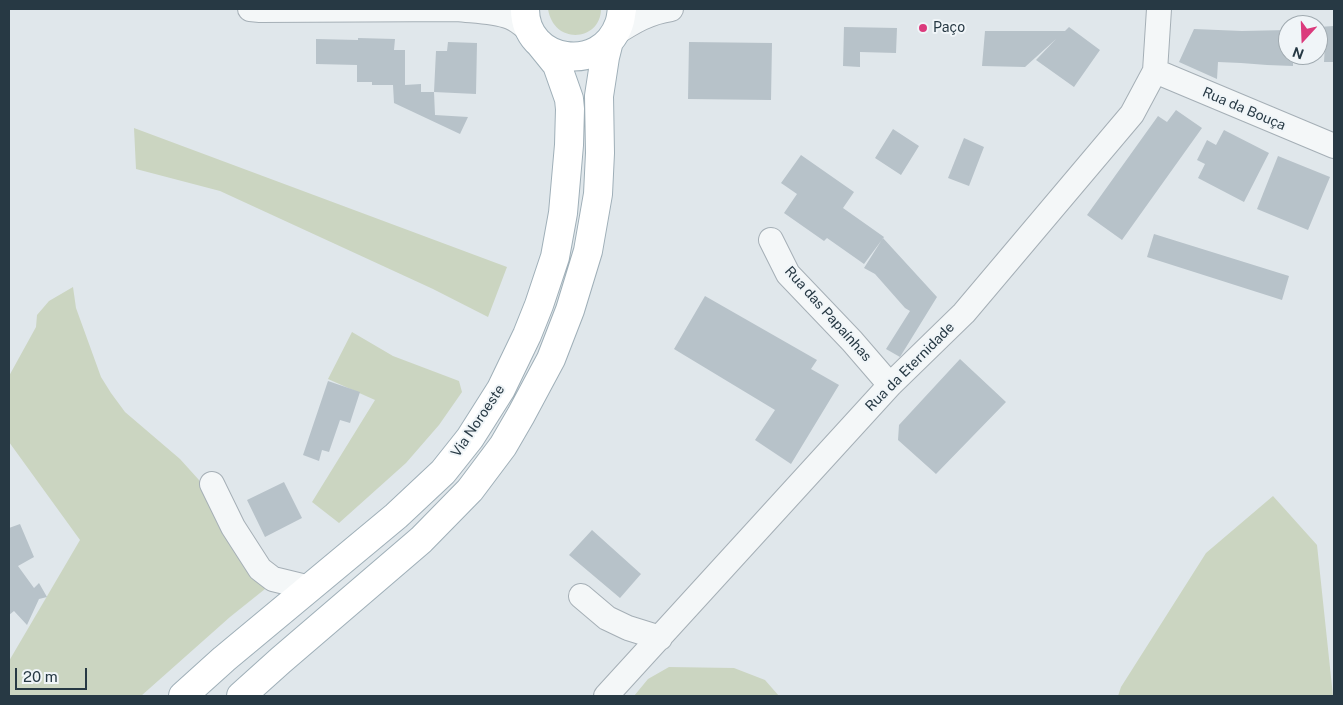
<!DOCTYPE html>
<html>
<head>
<meta charset="utf-8">
<style>
  body { margin:0 }
  #map { position:relative; width:1343px; height:705px; overflow:hidden; background:#e0e7eb; font-family:"Public Sans",sans-serif }
  canvas { display:block }
  .frame { position:absolute; inset:0; border:10px solid #273944; pointer-events:none }
  .north { position:absolute; left:1278px; top:15px; width:50px; height:50px; box-sizing:border-box; background:#f0f5f8; border:1px solid #a0aab0; border-radius:50%; rotate:200deg; font-size:14px; font-weight:700; line-height:20px; text-align:center; color:#273944 }
  .north::after { content:''; display:block; margin:auto; width:18px; height:22px; background:#db3a7c; clip-path:polygon(50% 0,100% 100%,50% 72%,0 100%) }
  .scale { position:absolute; left:15px; top:668px; width:72px; height:22px; box-sizing:border-box; border:2px solid #273944; border-top:0; padding-left:6px; font-size:15px; line-height:18px; white-space:nowrap; color:#273944; -webkit-text-stroke:4px #f0f5f8; paint-order:stroke }
</style>
</head>
<body>
<div id="map">
<canvas width="1343" height="705"></canvas>
<div class="frame"></div>
<div class="north">N</div>
<div class="scale">20 m</div>
</div>
<script>
const ctx = document.querySelector('canvas').getContext('2d');
ctx.lineJoin = 'round';
function fill(path, color) { ctx.fillStyle = color; ctx.fill(path, 'evenodd'); }
function trace(path, color, width, dash) { ctx.strokeStyle = color; ctx.lineWidth = width; ctx.lineCap = dash ? 'butt' : 'round'; ctx.setLineDash(dash || []); ctx.stroke(path); }
function write(font, color, halo, rows, align = 'center') {
  ctx.font = font + ' "Public Sans",sans-serif'; ctx.lineWidth = 4; ctx.setLineDash([]); ctx.textBaseline = 'middle'; ctx.strokeStyle = halo; ctx.fillStyle = color; for (const [text, x, y, turn = 0] of rows) {
    ctx.save(); ctx.translate(x, y); ctx.rotate((+turn || 0) * Math.PI / 180); ctx.textAlign = isNaN(turn) ? turn : align; if (halo) ctx.strokeText(text, 0, 0); ctx.fillText(text, 0, 0); ctx.restore();
  }
}
const green = new Path2D(`
  M548 9H601C601 41 554 46 548 9Z
  M134 128 507 267 488 317 433 289 220 191 136 169Z
  M73 287 76 308 101 377 111 393 125 412 180 459 208 490 270 585 230 617 141 696H9V661L80 540 9 442V376L36 327 37 315 49 301Z
  M352 332 393 356 459 381 462 392 439 425 406 463 339 523 312 502 375 400 328 379Z
  M1273 496 1317 545 1333 696H1118L1121 687 1206 553Z
  M669 667 734 668 765 680 779 696H634L648 679Z`);
const building = new Path2D(`
  M1334 26V62H1324L1325 44H1318V27Z
  M844 27 897 28 896 53 860 52V67L843 66Z
  M1069 27 1100 50 1074 87 1036 60 1056 39 1025 67 982 66 985 31H1065Z
  M1194 29 1242 31 1288 30V55H1293V66L1267 65 1241 63 1218 62 1217 79 1179 62Z
  M358 38 395 39 394 50H405V85L421 84V92H434L435 115 468 117 460 134 394 103 393 85H372V82H357V65L316 64V39L358 40Z
  M448 42 477 43 476 94 434 92 436 51H447Z
  M689 42 772 43 771 100 688 99Z
  M1176 110 1202 128 1122 240 1087 215 1158 116 1167 122Z
  M893 129 919 146 901 175 875 158Z
  M1224 130 1269 153 1244 202 1198 178 1205 164 1197 160 1207 140 1216 145Z
  M964 138 984 147 969 186 948 178Z
  M801 155 854 192 843 208 884 237 864 264 827 238 824 241 784 213 797 194 781 183Z
  M1278 156 1330 177 1308 230 1257 209Z
  M1154 234 1289 276 1282 300 1147 257Z
  M883 238 937 297 900 357 886 349 910 311 905 308 875 274 864 268Z
  M705 296 817 360 811 369 839 385 791 464 755 440 775 410 674 349Z
  M960 359 1006 402 936 474 898 440 899 425Z
  M328 381 360 392 350 423 340 420 329 452 322 450 319 461 303 455Z
  M284 482 302 518 265 537 247 500Z
  M20 524 34 557 18 566 34 588 39 583 47 597 39 599 27 625 14 611 9 615V528Z
  M592 530 641 574 620 598 569 555Z`);
const minor = new Path2D(`
  M250 9 260 10 463 9
  M457 9C474 11 494 11 510 17 518 20 524 26 530 31
  M614 34C633 22 649 12 671 9
  M1155 71 1334 146
  M771 240 788 274 852 341 890 385
  M212 484 233 527 260 569 273 579 310 588
  M581 596 607 618 628 628 660 638
  M606 696 890 385 964 313 1132 114 1155 71 1159 9`);
const major = new Path2D(`
  M525 9C525 63 601 75 619 24 621 19 621 14 622 9
  M183 696 224 659 396 516 443 472 470 438 501 389 527 335 539 305 555 257 563 213 569 145 570 109 569 99 557 65 540 44
  M241 696 281 660 421 540 470 490 503 446 521 415 551 359 570 310 588 251 598 194 600 153 599 96 605 57 609 41`);
const markers = [
  [923,28,5,"#db3a7c"]
];
const poiNames = [
  ["Paço",933,28]
];
const streetNames = [
  ["Rua da Bouça",1244,109,23],
  ["Rua das Papaínhas",828,314,48],
  ["Rua da Eternidade",910,367,-45],
  ["Via Noroeste",478,421,-56]
];
fill(green, '#cbd5c1');
fill(building, '#b7c2c9');
trace(minor, '#a5afb6', 26);
trace(major, '#9fafb8', 30);
trace(minor, '#f4f7f8', 24);
trace(major, '#fff', 28);
for (const [x, y, r, color] of markers) { const dot = new Path2D(); dot.arc(x, y, r, 0, 2 * Math.PI); ctx.fillStyle = color; ctx.fill(dot); trace(dot, '#f0f5f8', 2); }
write('14px', '#273944', '#f0f5f8', poiNames, 'left');
write('14px', '#273944', '#f0f5f8', streetNames);
</script>
</body>
</html>
